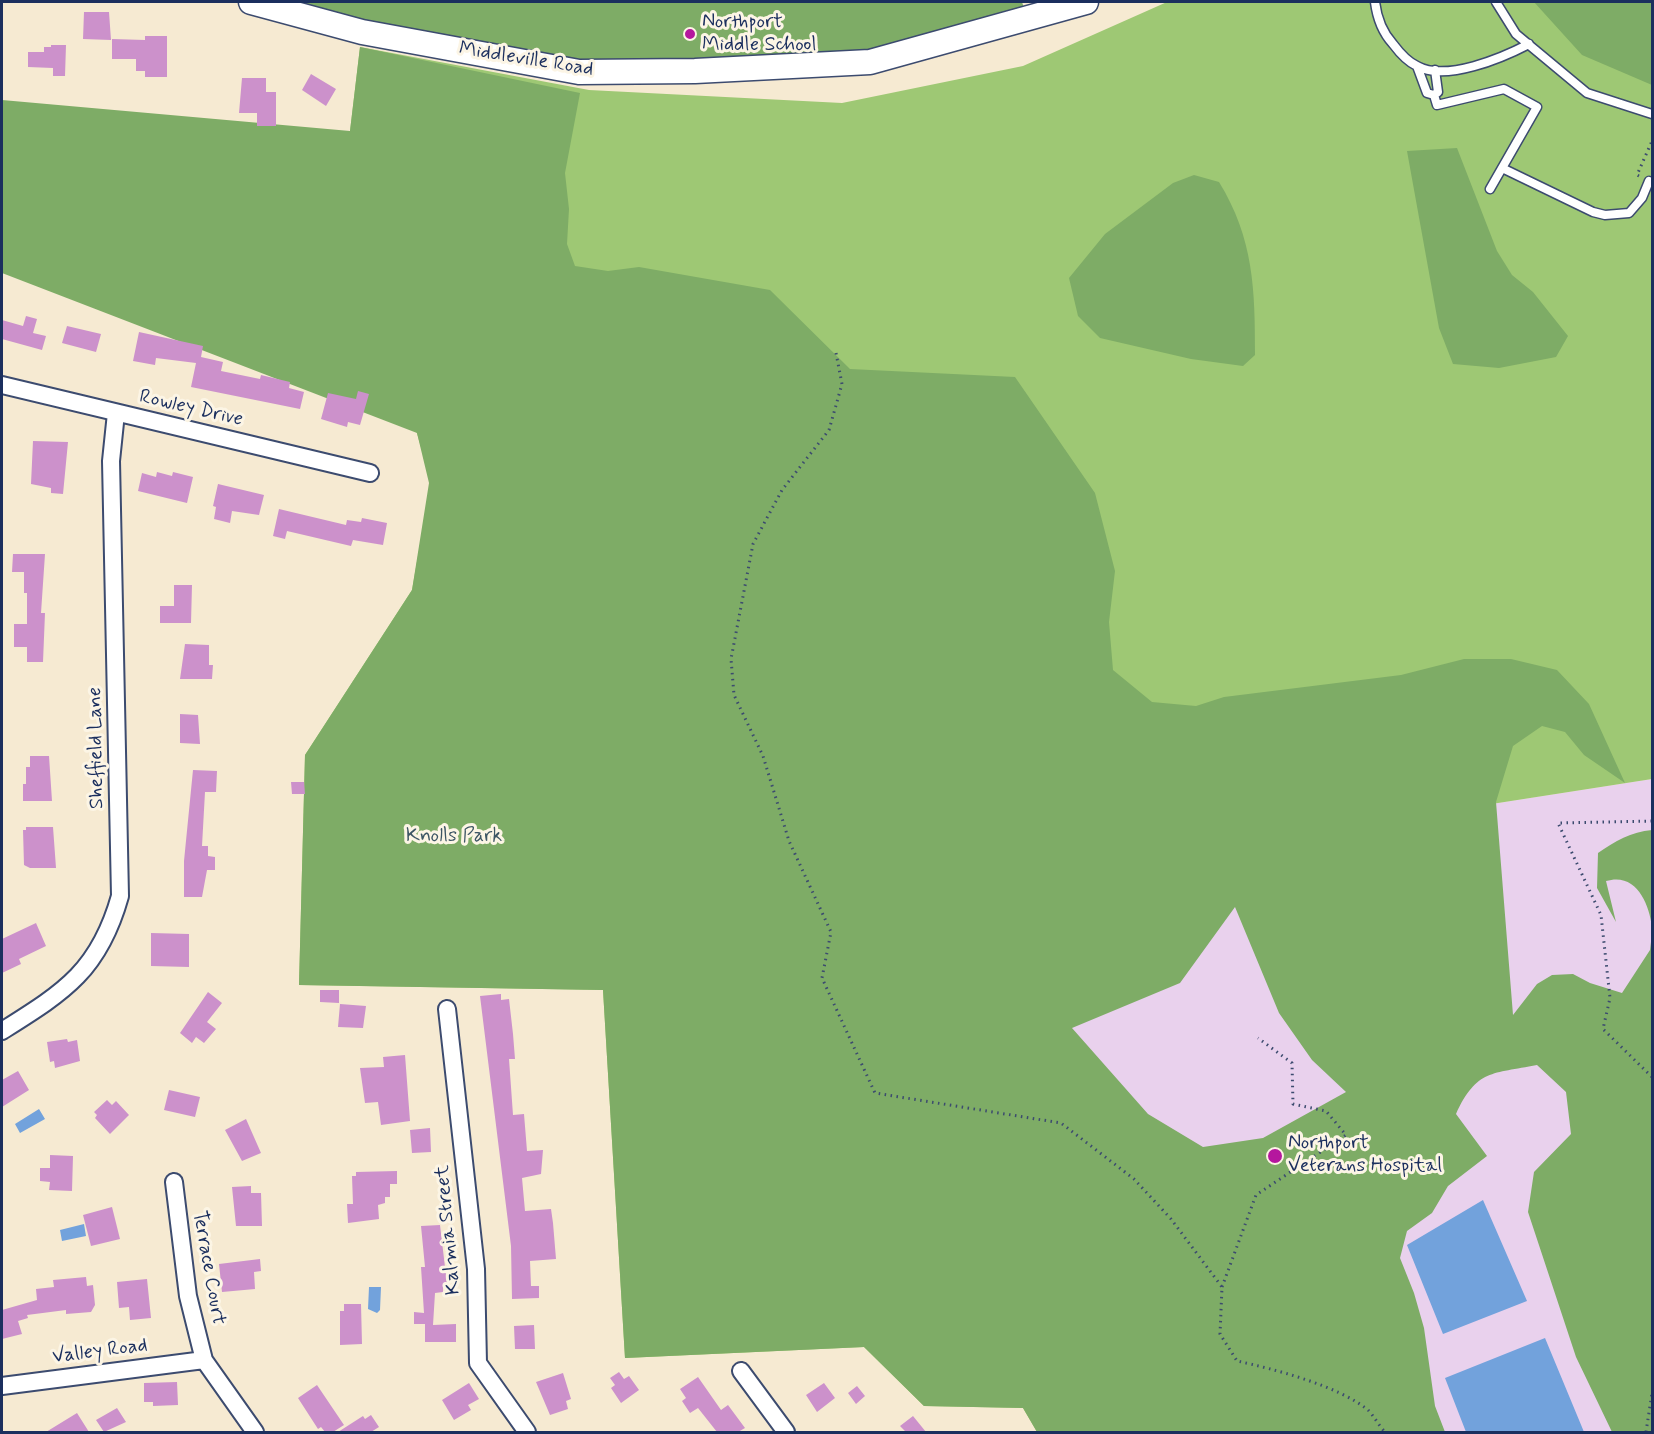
<!DOCTYPE html>
<html>
<head>
<meta charset="utf-8">
<style>
  body { margin:0 }
  #map { position:relative; width:1654px; height:1434px; overflow:hidden; background:#f6ead2; font-family:Mynerve,sans-serif }
  canvas { display:block }
  .frame { position:absolute; inset:0; border:3px solid #1b2f5e; pointer-events:none }
</style>
</head>
<body>
<div id="map">
<canvas width="1654" height="1434"></canvas>
<div class="frame"></div>
</div>
<script>
const ctx = document.querySelector('canvas').getContext('2d');
ctx.lineJoin = 'round';
function fill(path, color) { ctx.fillStyle = color; ctx.fill(path, 'evenodd'); }
function trace(path, color, width, dash) { ctx.strokeStyle = color; ctx.lineWidth = width; ctx.lineCap = dash ? 'butt' : 'round'; ctx.setLineDash(dash || []); ctx.stroke(path); }
function write(font, color, halo, rows, align = 'center') {
  ctx.font = font + ' Mynerve,sans-serif'; ctx.lineWidth = 6; ctx.setLineDash([]); ctx.textBaseline = 'middle'; ctx.strokeStyle = halo; ctx.fillStyle = color; for (const [text, x, y, turn = 0] of rows) {
    ctx.save(); ctx.translate(x, y); ctx.rotate((+turn || 0) * Math.PI / 180); ctx.textAlign = isNaN(turn) ? turn : align; if (halo) ctx.strokeText(text, 0, 0); ctx.fillText(text, 0, 0); ctx.restore();
  }
}
const built = new Path2D(`
  M1652 779V1432H1112L708 926Z`);
const green = new Path2D(`
  M1167 2H1652V779L709 926 1088 1387 1037 1432 1023 1408 924 1406 864 1347 625 1358 603 990 299 985 305 755 412 590 431 482 386 326 350 131 360 47 589 90 842 103 1023 66Z`);
const forest = new Path2D(`
  M293 2H1022L1024 8 865 54 585 62 361 22Z
  M1534 2H1652V85L1582 55Z
  M360 47 580 93 565 173 569 209 567 244 575 266 608 271 639 267 770 290 850 369 1015 377 1095 493 1115 571 1109 622 1113 670 1152 702 1196 706 1224 697 1401 675 1464 659H1511L1557 670 1589 704 1625 783 1584 755 1565 732 1542 726 1513 746 1496 802 1513 1015 1537 984 1552 975 1573 974 1590 983 1622 993 1650 950 1652 934V1432H1612L1576 1357 1528 1212 1534 1172 1571 1134 1566 1092 1537 1065C1492 1074 1477 1069 1456 1114L1487 1156 1448 1186 1432 1213 1407 1231 1400 1258 1414 1293 1424 1328 1435 1406 1445 1432H1037L1023 1408 924 1406 864 1347 625 1358 603 990 299 985 305 755 412 590 429 483 417 433 2 273V100L350 131ZM1235 907 1279 1013 1312 1060 1346 1092 1263 1138 1203 1147 1148 1114 1072 1028 1180 983Z
  M1457 148 1497 251 1512 275 1533 292 1568 336 1556 357 1499 368 1453 364 1439 328 1407 151Z
  M1194 175 1219 182C1254 239 1255 290 1255 355L1243 366 1191 359 1100 338 1078 316 1069 278 1105 234 1173 183Z
  M1652 830V927C1649 903 1636 872 1606 881L1616 922 1597 888 1598 853C1615 841 1631 832 1652 830Z`);
const water = new Path2D(`
  M39 1109 45 1119 20 1133 15 1124Z
  M1483 1200 1527 1301 1443 1334 1407 1245Z
  M84 1224 86 1236 62 1241 60 1230Z
  M369 1287H381L380 1310 377 1313 368 1309Z
  M1545 1338 1584 1432H1466L1445 1378Z`);
const building = new Path2D(`
  M84 12H109L111 40 83 39Z
  M145 36H167V77H145V71H136V59H112V39L145 40Z
  M51 45H66L65 76H53V68L28 67V52H44V47H51Z
  M311 74 336 89 326 106 302 90Z
  M242 78H266V92H276V126H257V113H239Z
  M26 316 37 319 33 333 46 336 42 350 2 339V320L23 326Z
  M67 326 101 334 96 352 62 343Z
  M139 332 203 346 201 357 223 362 221 371 260 379 261 375 290 382 289 388 304 392 300 409 191 387 196 363 156 358 155 365 133 361Z
  M358 391 369 394 360 425 348 422 347 427 321 419 328 393 356 399Z
  M33 441 68 442 63 494 51 493V488L31 484Z
  M157 472 172 476 173 472 193 477 187 503 138 491 142 473 156 477Z
  M218 484 264 495 259 515 232 511 230 523 214 519 216 507 213 506Z
  M279 509 346 525 347 520 361 522 362 518 387 523 383 545 353 540 351 546 287 531 285 539 273 536Z
  M13 554H45L41 613H45L43 662H27V647H14V624H27V593H24V572H12Z
  M174 585H192L191 623H160V606H174Z
  M185 644 209 645V665H213L212 679H180Z
  M180 714 198 715 200 744 180 743Z
  M30 756H49L52 801H23V784H26V767H30Z
  M193 770 217 771 216 792H205L202 846H208V856L215 857V870H207L202 897H184V861Z
  M291 782H304L305 794H292Z
  M26 827H53L56 868H30L24 865 23 830H26Z
  M36 923 46 946 19 959 21 964 2 973V939Z
  M151 933 189 934V967L151 966Z
  M320 990H339V1003L320 1002Z
  M208 992 222 1003 207 1022 216 1029 204 1043 196 1037 192 1043 180 1033Z
  M501 994V1000L509 999 513 1034 515 1059H509L513 1115 524 1114 527 1151 543 1150 541 1174 522 1178 525 1211 551 1209 553 1223 556 1259 530 1261 531 1286H539V1298L512 1299 511 1246 480 996Z
  M340 1004 366 1006 363 1028 338 1027Z
  M67 1039 68 1042 77 1040 80 1061 55 1068 54 1061 50 1062 47 1042Z
  M405 1055 410 1121 381 1125 378 1102 365 1103 360 1068 384 1067 383 1057Z
  M18 1071 29 1090 2 1107V1080Z
  M169 1090 200 1097 195 1117 164 1110Z
  M107 1100 112 1105 116 1101 129 1115 110 1134 95 1118 97 1115 94 1112Z
  M246 1119 261 1153 242 1161 225 1130Z
  M430 1128 431 1152 412 1153 410 1130Z
  M50 1155 73 1156 72 1191 49 1190 50 1182 40 1181V1168H50Z
  M397 1171V1184H390V1197H385V1203L378 1205 379 1219 348 1223 347 1204H353L352 1176H356V1172Z
  M251 1186V1193H261L262 1226H236L232 1187Z
  M112 1207 120 1239 91 1246 83 1215Z
  M440 1225 447 1284H443V1292L435 1293 433 1325 456 1324V1342H425V1324H414V1312L424 1313 421 1267H425L421 1226Z
  M260 1259 261 1271 254 1272 255 1289 222 1292 219 1264Z
  M86 1277 87 1286 93 1285 95 1305 91 1312 66 1314V1310L27 1315 28 1318 18 1321 22 1334 2 1339V1310L37 1300 36 1289 54 1287 53 1280Z
  M147 1279 151 1318 130 1320 129 1307 119 1308 117 1282Z
  M344 1304H361L362 1344 340 1345V1311H344Z
  M534 1325 535 1349H515L514 1326Z
  M619 1372 624 1379 629 1376 639 1390 621 1403 611 1388 615 1385 610 1378Z
  M563 1373 571 1399 566 1401 568 1409 550 1415 536 1382Z
  M698 1377 721 1410 728 1405 745 1428 738 1432H717L698 1408 690 1413 682 1401 686 1398 680 1389Z
  M177 1382 178 1405 153 1406V1402H144V1383Z
  M469 1383 479 1399 468 1405 471 1410 454 1420 442 1400Z
  M824 1383 835 1398 817 1412 806 1395Z
  M317 1385 344 1425 333 1432H325L321 1427 318 1429 298 1398Z
  M857 1386 865 1396 856 1404 848 1393Z
  M117 1408 126 1422 104 1432 96 1420Z
  M77 1413 89 1432H46Z
  M371 1415 379 1427 371 1432H338L363 1416 365 1419Z
  M913 1416 926 1432H906L900 1426Z`);
const path = new Path2D(`
  M1639 176 1637 175 1652 141
  M836 353 842 384 829 430 782 490 753 544 731 659 734 695 763 756 789 841 831 932 822 978 875 1093 1061 1123 1134 1179 1171 1219 1222 1287 1220 1334 1237 1361C1274 1369 1339 1386 1368 1410 1374 1416 1379 1426 1385 1432
  M1652 821 1558 823 1601 915 1610 998 1603 1029 1652 1077
  M1222 1287 1256 1195 1346 1135 1326 1111 1293 1104 1292 1063 1258 1038
  M1646 1432 1652 1393`);
const lane = new Path2D(`
  M1375 2C1377 18 1382 32 1393 44 1399 52 1408 62 1417 66 1446 82 1502 58 1529 44
  M1496 2 1516 34 1587 93 1652 114
  M1417 66 1427 93 1434 95 1438 92 1435 70
  M1434 95 1437 105 1504 89 1537 107 1490 189
  M1502 168 1593 212 1605 215 1629 213 1642 198 1649 181`);
const street = new Path2D(`
  M2 385 370 473
  M447 1009 476 1269 478 1363 527 1432
  M2 1031C64 992 99 971 120 896L111 461 116 413
  M174 1182 188 1296 204 1360 255 1432
  M741 1371 786 1432
  M2 1386 204 1360`);
const secondary = new Path2D(`
  M251 2 362 32 579 72 695 71 870 62 1086 2`);
const markers = [
  [690,34,6,"#b5179e"],
  [1275,1156,8,"#b5179e"]
];
const poiNames = [
  ["Northport",702,23],
  ["Middle School",702,46],
  ["Northport",1288,1144],
  ["Veterans Hospital",1288,1167]
];
const streetNames = [
  ["Middleville Road",526,60,9],
  ["Rowley Drive",191,409,13],
  ["Sheffield Lane",97,748,-91],
  ["Kalmia Street",449,1230,-95],
  ["Terrace Court",208,1268,80],
  ["Valley Road",100,1352,-7]
];
const parkNames = [
  ["Knolls Park",454,837]
];
fill(built, '#e9d1ed');
fill(green, '#9ec874');
fill(forest, '#7eac66');
fill(water, '#72a2dc');
fill(building, '#cc91cb');
trace(lane, '#3c4b6f', 11);
trace(street, '#3c4b6f', 20);
trace(secondary, '#3c4b6f', 27);
trace(path, '#3c4b6f', 3, [1.5, 4.5]);
trace(lane, '#fff', 8);
trace(street, '#fff', 16);
trace(secondary, '#fff', 24);
for (const [x, y, r, color] of markers) { const dot = new Path2D(); dot.arc(x, y, r, 0, 2 * Math.PI); ctx.fillStyle = color; ctx.fill(dot); trace(dot, '#fcf5e5', 2); }
write('20px', '#1b2f5e', '#fcf5e5', poiNames, 'left');
write('20px', '#1b2f5e', '#fcf5e5', streetNames);
write('20px', '#3c5564', '#fcf5e5', parkNames);
</script>
</body>
</html>
